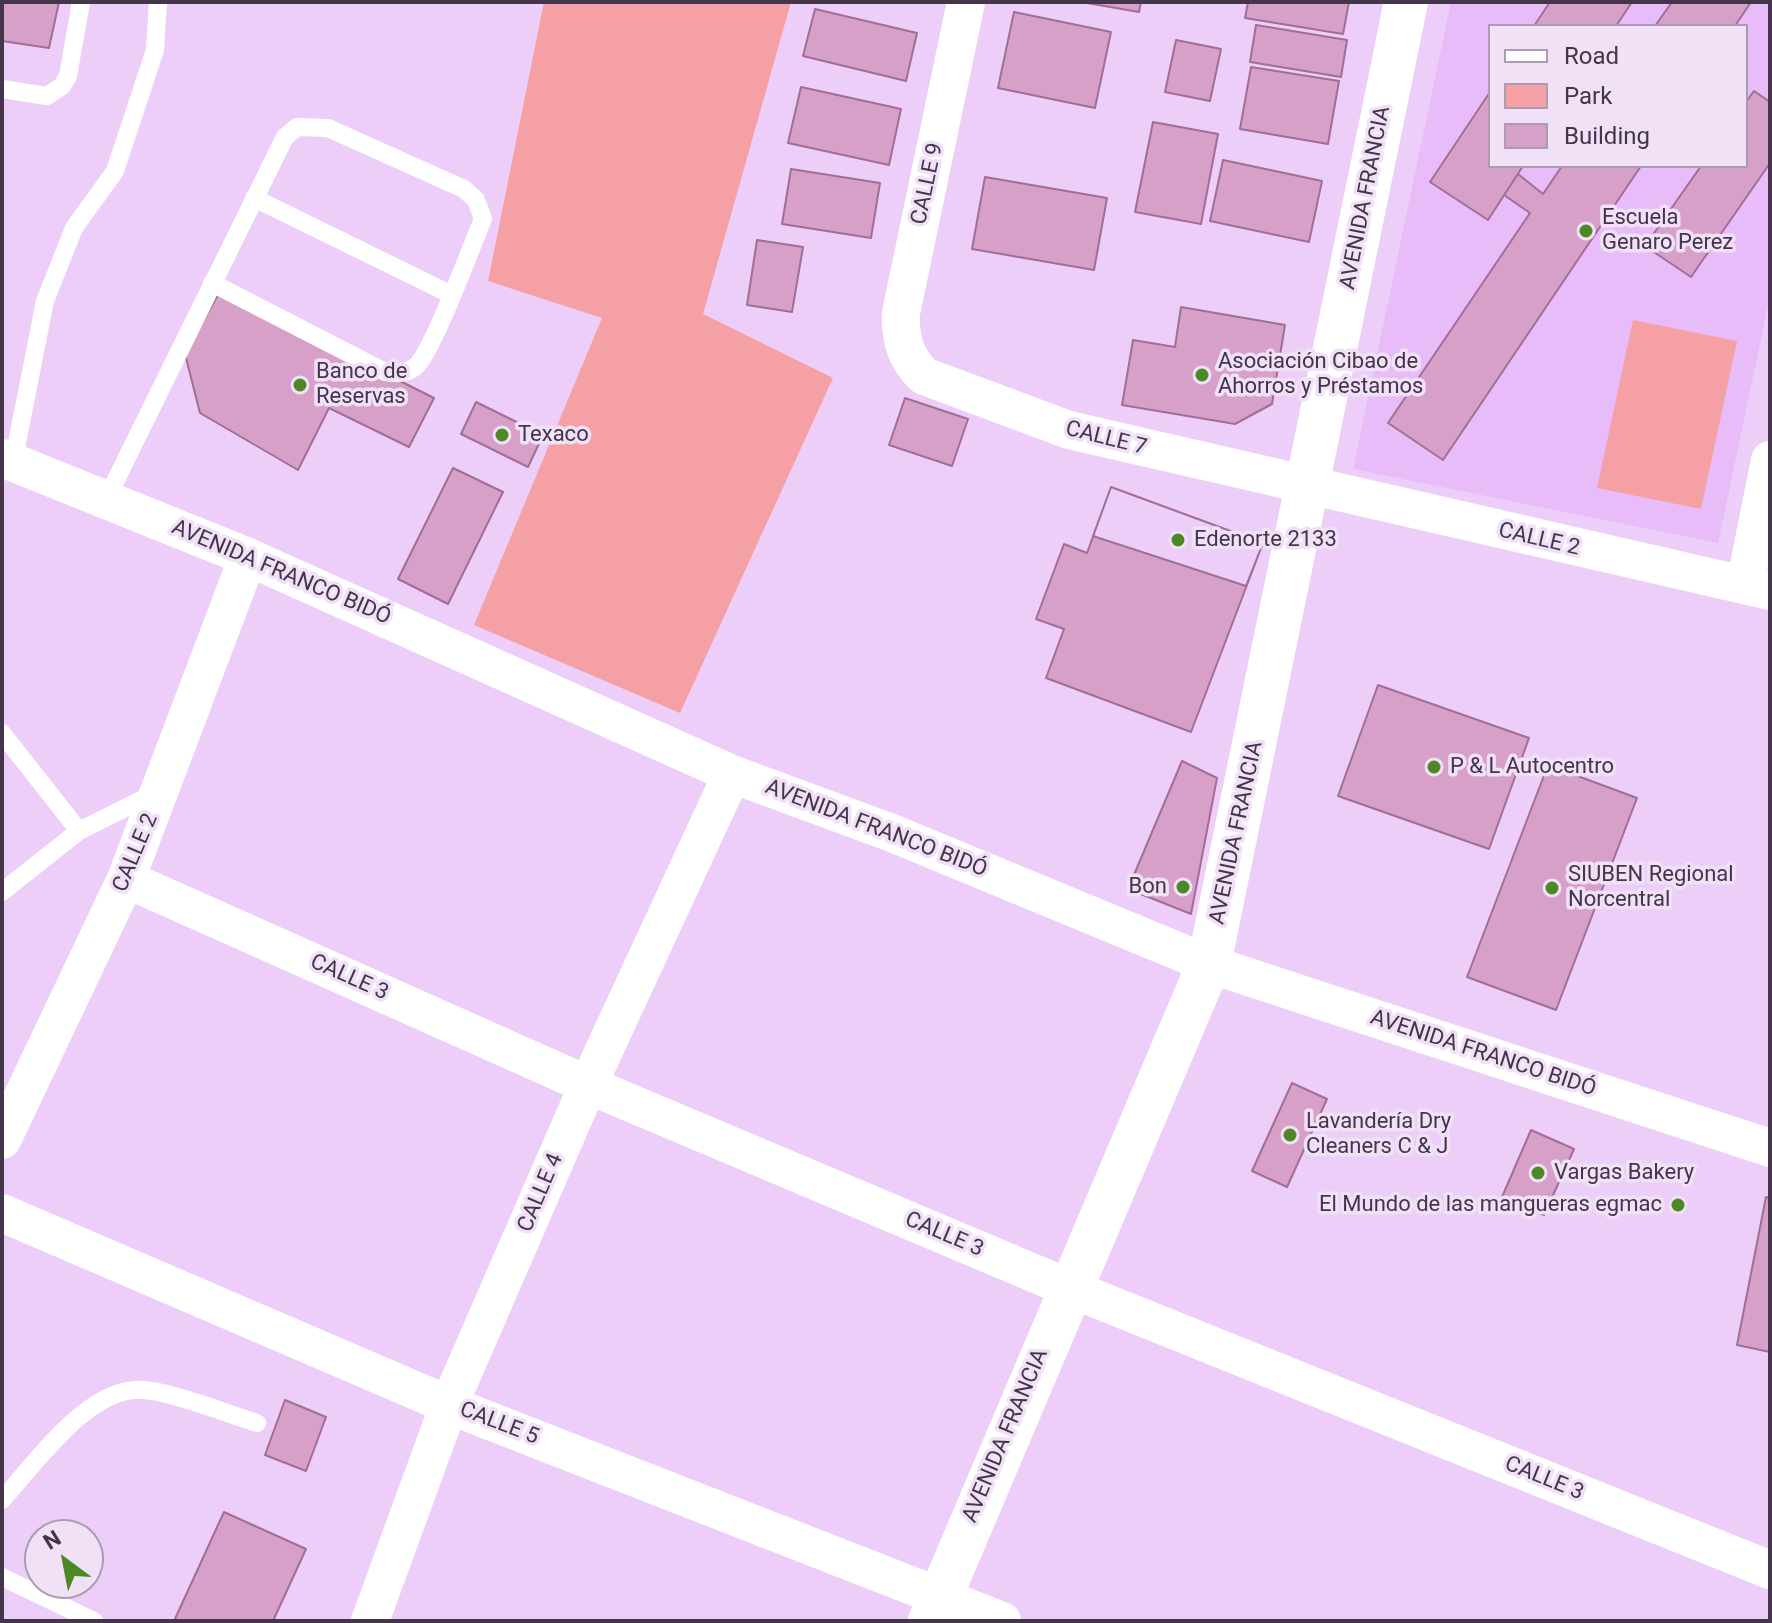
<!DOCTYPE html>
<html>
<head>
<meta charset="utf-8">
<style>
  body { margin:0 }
  #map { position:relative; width:1772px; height:1623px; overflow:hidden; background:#eccef9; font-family:Roboto,sans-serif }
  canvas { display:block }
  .frame { position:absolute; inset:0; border:4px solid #44354b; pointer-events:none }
  .legend { position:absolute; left:1488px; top:24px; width:260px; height:144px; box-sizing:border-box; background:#f0e1f7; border:2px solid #ab9cb2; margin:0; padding:10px 14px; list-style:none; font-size:24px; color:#44354b }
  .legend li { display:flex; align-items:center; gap:16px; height:40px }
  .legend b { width:40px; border:2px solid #ab9cb2 }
  .north { position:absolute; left:24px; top:1519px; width:80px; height:80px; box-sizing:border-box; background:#f0e1f7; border:2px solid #ab9cb2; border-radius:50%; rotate:328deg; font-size:22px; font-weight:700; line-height:32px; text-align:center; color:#44354b }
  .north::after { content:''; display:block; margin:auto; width:28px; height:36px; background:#4d8826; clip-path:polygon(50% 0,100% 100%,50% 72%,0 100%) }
</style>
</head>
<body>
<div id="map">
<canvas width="1772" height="1623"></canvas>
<div class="frame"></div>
<ul class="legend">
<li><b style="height:10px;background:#fff"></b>Road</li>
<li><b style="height:22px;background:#f4a0a5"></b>Park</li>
<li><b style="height:22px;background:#d6a0c9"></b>Building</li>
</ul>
<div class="north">N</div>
</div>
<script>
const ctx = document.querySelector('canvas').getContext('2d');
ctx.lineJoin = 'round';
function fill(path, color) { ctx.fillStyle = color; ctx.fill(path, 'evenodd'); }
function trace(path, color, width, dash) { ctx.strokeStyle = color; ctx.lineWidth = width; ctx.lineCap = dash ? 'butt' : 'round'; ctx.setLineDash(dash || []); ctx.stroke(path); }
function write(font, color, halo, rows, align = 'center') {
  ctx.font = font + ' Roboto,sans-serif'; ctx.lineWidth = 7; ctx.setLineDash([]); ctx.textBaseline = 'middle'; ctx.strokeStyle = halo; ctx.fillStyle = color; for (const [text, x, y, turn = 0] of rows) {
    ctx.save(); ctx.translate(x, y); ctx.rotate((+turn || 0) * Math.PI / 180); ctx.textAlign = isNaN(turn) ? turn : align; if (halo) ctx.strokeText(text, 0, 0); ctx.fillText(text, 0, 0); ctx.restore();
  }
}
const built = new Path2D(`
  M1451 2H1770V296L1718 543 1353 469ZM1490 26H1746V166H1490Z`);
const green = new Path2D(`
  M544 2H791L703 314 833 378 680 713 474 625 602 318 488 281Z
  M1633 320 1737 341 1701 509 1597 488Z`);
const building = new Path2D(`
  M2 2H59L49 48 2 41Z
  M1081 2H1141L1139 12Z
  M1248 2H1349L1343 34 1245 18Z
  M1550 2H1632L1616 26H1534Z
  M1672 2H1751L1735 26H1655Z
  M815 9 917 33 906 81 803 56Z
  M1014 12 1111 32 1095 108 998 88Z
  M1256 25 1347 40 1341 77 1250 62Z
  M1176 40 1221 49 1210 101 1165 92Z
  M1251 67 1339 81 1328 144 1240 129Z
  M801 87 901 109 889 165 788 143Z
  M1754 91 1770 102V163L1691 277 1645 246 1701 166H1746V102Z
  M1490 92V166H1523L1488 220 1430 182Z
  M1153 122 1218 134 1201 224 1135 212Z
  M1223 160 1322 181 1309 242 1210 221Z
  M1562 166H1641L1443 460 1388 423 1530 213 1504 195 1518 174 1543 194Z
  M791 169 880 183 871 238 782 224Z
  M985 177 1107 198 1094 270 972 249Z
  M757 240 803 247 792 312 747 305Z
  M220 291 434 398 409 447 329 408 298 470 200 413 185 354Z
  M1181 307 1285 325 1272 404 1235 424 1122 405 1133 340 1175 347Z
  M905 398 968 419 952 466 889 445Z
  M476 402 543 435 528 467 461 434Z
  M453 468 503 492 448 604 398 579Z
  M1111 487 1263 543 1191 732 1046 678 1064 629 1036 619 1064 544 1087 553Z
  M1111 487 1263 543 1246 586 1093 536Z
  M1378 685 1529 738 1489 849 1338 796Z
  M1182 761 1217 778 1191 914 1128 889Z
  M1548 765 1637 798 1556 1010 1467 977Z
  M1292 1083 1327 1099 1287 1187 1252 1171Z
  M1531 1130 1574 1149 1544 1215 1502 1197Z
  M1766 1197 1770 1198V1352L1737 1345Z
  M285 1400 326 1417 306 1471 265 1455Z
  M224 1512 306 1549 273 1621H174Z`);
const service = new Path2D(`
  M2 89 47 96 62 86 68 76 81 2
  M254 198 452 295
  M13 463 45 301 74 228 115 171 155 50 158 2
  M106 500 285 137 297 127 328 128 464 189 476 200 483 219C472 245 432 354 415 367 406 374 396 374 385 372L212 283
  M2 733 79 831 157 792
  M2 892 79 831
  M2 1500C36 1463 89 1385 144 1390 172 1392 228 1414 257 1423
  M2 1577 94 1621`);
const minor = new Path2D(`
  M966 2 901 313C900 338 905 358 924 376L1069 430 1770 591
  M2 458 248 557 732 774 892 833 1209 964 1770 1148
  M1745 585 1770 460
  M126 879 588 1085 1069 1288 1770 1570
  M2 1140 126 879 248 557
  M2 1213 449 1405 1002 1621
  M370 1621 449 1405 588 1085 732 774`);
const secondary = new Path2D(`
  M930 1621 1209 964 1406 2`);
const markers = [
  [1586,231,8,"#4d8826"],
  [1202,375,8,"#4d8826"],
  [300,385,8,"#4d8826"],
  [502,435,8,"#4d8826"],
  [1178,540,8,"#4d8826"],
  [1434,767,8,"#4d8826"],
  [1183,887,8,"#4d8826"],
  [1552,888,8,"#4d8826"],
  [1290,1135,8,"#4d8826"],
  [1538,1173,8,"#4d8826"],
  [1678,1205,8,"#4d8826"]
];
const streetNames = [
  ["CALLE 9",928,184,-78],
  ["AVENIDA FRANCIA",1366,198,-79],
  ["CALLE 7",1106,439,14],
  ["CALLE 2",1539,540,13],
  ["AVENIDA FRANCO BIDÓ",281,573,23],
  ["AVENIDA FRANCO BIDÓ",876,829,21],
  ["AVENIDA FRANCIA",1237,833,-78],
  ["CALLE 2",136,853,-67],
  ["CALLE 3",349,978,24],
  ["AVENIDA FRANCO BIDÓ",1483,1054,18],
  ["CALLE 4",541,1193,-67],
  ["CALLE 3",944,1235,23],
  ["CALLE 5",499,1424,21],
  ["AVENIDA FRANCIA",1006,1436,-67],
  ["CALLE 3",1544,1479,22]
];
const poiNames = [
  ["Escuela",1602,218],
  ["Genaro Perez",1602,243],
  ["Asociación Cibao de",1218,362],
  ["Ahorros y Préstamos",1218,387],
  ["Banco de",316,372],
  ["Reservas",316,397],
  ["Texaco",518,435],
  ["Edenorte 2133",1194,540],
  ["P & L Autocentro",1450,767],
  ["SIUBEN Regional",1568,875],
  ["Norcentral",1568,900],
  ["Bon",1167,887,"right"],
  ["Lavandería Dry",1306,1122],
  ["Cleaners C & J",1306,1147],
  ["Vargas Bakery",1554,1173],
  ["El Mundo de las mangueras egmac",1662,1205,"right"]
];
fill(built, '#e7bcf9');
fill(green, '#f4a0a5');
fill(building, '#d6a0c9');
trace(building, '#a16e95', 2);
trace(service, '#fff', 18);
trace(minor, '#fff', 38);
trace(secondary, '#fff', 44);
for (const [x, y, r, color] of markers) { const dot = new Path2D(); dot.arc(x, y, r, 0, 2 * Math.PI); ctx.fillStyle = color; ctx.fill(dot); trace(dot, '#f0e1f7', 3); }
write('22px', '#44354b', '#f0e1f7', streetNames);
write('22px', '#44354b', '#f0e1f7', poiNames, 'left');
</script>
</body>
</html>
